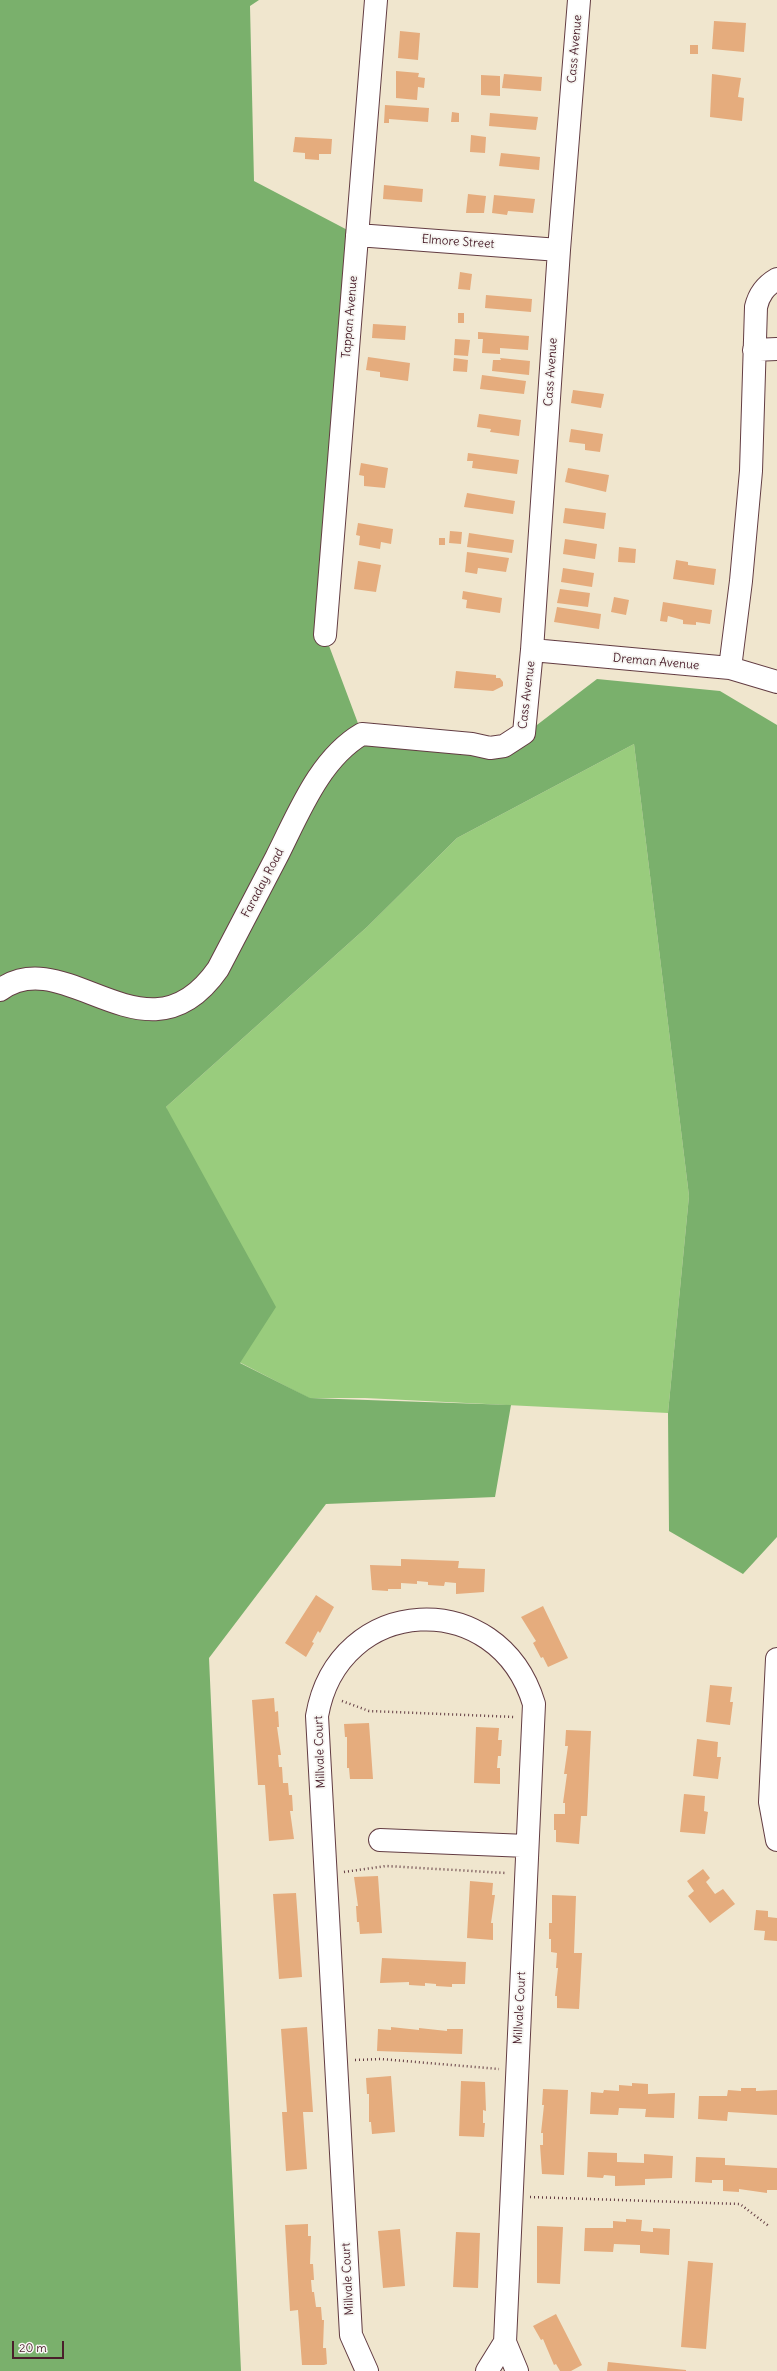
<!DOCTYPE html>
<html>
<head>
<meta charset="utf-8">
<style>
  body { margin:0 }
  #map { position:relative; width:777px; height:2371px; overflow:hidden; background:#f0e6ce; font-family:Delius,sans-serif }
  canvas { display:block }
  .scale { position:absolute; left:12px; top:2341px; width:52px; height:18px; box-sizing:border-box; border:2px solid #4a1f2b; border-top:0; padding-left:5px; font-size:12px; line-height:14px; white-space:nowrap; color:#4a1f2b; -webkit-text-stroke:3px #f6f6f2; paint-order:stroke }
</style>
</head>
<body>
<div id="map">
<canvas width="777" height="2371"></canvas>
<div class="scale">20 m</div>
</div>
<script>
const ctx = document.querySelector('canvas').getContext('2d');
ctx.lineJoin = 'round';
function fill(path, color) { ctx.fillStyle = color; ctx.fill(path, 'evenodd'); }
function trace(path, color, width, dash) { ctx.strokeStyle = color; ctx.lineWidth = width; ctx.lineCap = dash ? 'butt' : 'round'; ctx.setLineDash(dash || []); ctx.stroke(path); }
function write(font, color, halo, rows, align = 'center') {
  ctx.font = font + ' Delius,sans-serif'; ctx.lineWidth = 3.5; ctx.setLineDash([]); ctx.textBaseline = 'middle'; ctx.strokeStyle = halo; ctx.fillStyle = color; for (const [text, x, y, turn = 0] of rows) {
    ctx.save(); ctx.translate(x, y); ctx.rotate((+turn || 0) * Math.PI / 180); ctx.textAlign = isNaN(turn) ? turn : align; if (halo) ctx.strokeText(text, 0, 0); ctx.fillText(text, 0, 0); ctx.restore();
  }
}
const green = new Path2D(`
  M634 744 689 1196 668 1413 365 1398H309L239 1362 166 1107 367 927 457 838Z`);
const forest = new Path2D(`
  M0 0H259L250 6 254 181 357 235 325 635 362 734 516 741 597 679 720 691 777 725V1537L743 1574 669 1531 668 1413 689 1196 634 744 457 838 367 927 166 1107 276 1307 240 1363 310 1398 511 1405 495 1497 326 1504 209 1658 241 2371H0Z`);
const building = new Path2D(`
  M714 21 746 23 744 52 712 49Z
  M400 31 420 33 418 60 398 58Z
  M690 45H698V54H690Z
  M396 71 419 73 418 77 425 78 424 88 418 87 417 100 396 98Z
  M504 74 542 77 541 91 502 88Z
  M712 74 741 78 738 97 744 98 742 121 710 117Z
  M481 75 500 76V96L481 95Z
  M385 105 429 108 428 122 389 119V123H384Z
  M452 112 459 113V122H451Z
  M490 113 538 117 536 130 489 126Z
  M471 135 486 137 485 153 470 152Z
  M295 137 332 139 331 154H319V160L305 159V153L293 152Z
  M501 153 540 157 539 170 499 166Z
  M384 185 423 189 422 202 383 199Z
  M468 194 486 196 484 213H466Z
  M494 195 535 199 533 213 508 211 507 215 492 213Z
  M460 272 472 274 470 290 458 289Z
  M486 295 532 299 531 312 485 308Z
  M458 313H464V323H458Z
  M373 324 406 326 405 340 372 338Z
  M478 332 529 336 528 350 500 348V354L482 353 483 339H478Z
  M455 339 470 340 468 356 454 355Z
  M368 357 410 363 408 381 380 377V372L366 370Z
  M454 358 468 360 467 372 453 371Z
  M500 358 530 361 529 375 492 371 493 360H501Z
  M482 375 526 381 524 394 480 389Z
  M573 390 604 394 601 408 571 403Z
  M479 414 521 420 519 436 490 432 491 429 477 427Z
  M571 429 603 434 600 452 585 450V444L569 442Z
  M468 453 519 460 517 474 472 468 473 461H467Z
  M361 463 388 468 385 488 364 486V476L359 475Z
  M568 468 609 475 606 492 565 482Z
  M467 493 515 501 513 514 464 507Z
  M565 508 606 513 604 529 563 523Z
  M358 523 393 529 391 544 381 542 380 549 359 545 360 536 356 535Z
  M450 531 462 532 461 544 449 543Z
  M469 533 514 540 512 553 467 547Z
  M439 538H445V545H439Z
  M565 539 597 544 595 559 563 554Z
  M619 547 636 549 635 563 618 562Z
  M467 552 509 558 506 572 478 568 477 574 465 572Z
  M676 560 688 562V565L716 569 714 585 673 579Z
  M358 561 381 565 376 592 354 589Z
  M563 568 594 573 592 587 561 582Z
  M560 589 590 593 588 607 557 603Z
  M463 591 502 598 500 613 466 608 467 600 462 599Z
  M614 597 629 600 626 615 611 612Z
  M663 602 712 610 710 624 696 622V625L683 624V620L668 616 667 622 660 621Z
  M557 607 601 614 599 629 554 622Z
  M456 671 496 675V678H500L503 682V686L493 691 454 688Z
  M401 1559 459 1561 458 1568 485 1569 484 1592 456 1594V1583L445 1582 444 1586 428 1585V1582L417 1581V1584L401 1583V1589H388V1591L372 1590 370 1565 401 1566Z
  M316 1595 334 1607 320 1633 318 1631 312 1642 314 1643 306 1657 285 1643Z
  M543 1606 568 1658 548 1667 543 1657 541 1658 533 1643 536 1641 521 1617Z
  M710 1685 732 1687 730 1702H733L730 1725 706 1722Z
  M274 1698 275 1712 278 1711 279 1727H277L281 1755H278L279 1767H282L283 1783H288L289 1795H292L293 1811H290L294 1839 269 1841 265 1785H258L252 1700Z
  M369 1723 373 1779H350L349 1768H347V1737H345L344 1724Z
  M476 1727 499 1728 498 1740H502L501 1756H498L497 1768H500V1784L474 1783Z
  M566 1730 591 1731 587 1816H581L579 1844 556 1842V1830H554V1814H565V1803H563L567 1774H564L568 1746H565Z
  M697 1739 718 1742 717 1757H721L718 1779 693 1776Z
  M684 1794 705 1796 704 1811 708 1812 705 1834 680 1832Z
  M703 1869 710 1878 706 1882 715 1894 723 1889 735 1904 710 1923 688 1896 694 1891 687 1881Z
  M378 1876 382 1933 360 1934 359 1922H357L356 1906H358L354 1877Z
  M470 1881 493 1883 492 1895H495L491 1923H493V1940L467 1938Z
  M296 1893 302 1977 279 1979 273 1894Z
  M552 1895 576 1896 574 1953H582L579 2009 557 2008V1996H555L558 1968H556L557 1953 551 1952V1939H549V1923H552Z
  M756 1910 768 1911V1917L777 1918V1941L764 1940 765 1931 754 1930Z
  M382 1958 466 1962 465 1984H452V1987L436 1986V1984L425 1983V1986L409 1985V1982L380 1983Z
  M307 2027 313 2112H303L307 2169 286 2171 282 2112H287L281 2029Z
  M391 2027 419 2030V2028L447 2031V2029H463L462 2054 377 2051 378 2029 391 2030Z
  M391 2076 395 2132 372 2134 371 2122H369V2094H367L366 2078Z
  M461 2081 485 2082 486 2111 483 2110V2123H485L484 2137 459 2136Z
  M632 2083 648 2084V2094L675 2093 674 2118 645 2117 646 2109 619 2108 618 2115 590 2114 591 2092 603 2093 604 2090 619 2091V2085L632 2086Z
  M741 2088H756V2091L777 2090V2115L728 2112 727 2121 698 2119 699 2096H727L728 2090 741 2091Z
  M543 2089 568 2090 564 2175 542 2174 540 2145H543V2133H541L544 2105H542Z
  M588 2152 617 2153V2162L644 2163V2154L673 2156 672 2178 645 2179V2185L615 2186V2176L604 2175 603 2178 587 2177Z
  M696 2157 725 2158V2165L777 2168V2190H767V2193L739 2189V2192L723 2191V2180H712V2183L695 2182Z
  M626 2219 642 2220 641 2231 653 2232V2228L670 2229 669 2255 640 2253V2245L614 2244 613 2252 584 2251 585 2228H613V2221L626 2222Z
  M308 2224V2236H311L310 2264H313L314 2280H311L312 2292H314L316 2307H321L322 2320H324L323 2348H326L327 2364 324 2365H302L298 2310 290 2311 285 2225Z
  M537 2226 563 2227 560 2284 537 2283Z
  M400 2229 405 2286 383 2288 378 2231Z
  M456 2232 480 2233 478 2288 453 2287Z
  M688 2261 713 2263 706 2349 681 2347Z
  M556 2314 582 2365 571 2371H560L556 2364 554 2365 543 2339 541 2340 533 2326Z
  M608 2362 686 2370V2371H607Z`);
const path = new Path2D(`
  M342 1701 369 1711 515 1717
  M344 1872 386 1866 506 1873
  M355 2060 381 2059 499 2069
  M530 2197 740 2204 770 2227`);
const minor = new Path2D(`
  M357 235 559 250
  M754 350 777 349
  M325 635 376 0
  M532 650 730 668 777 682
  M730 668 741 581 751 471 756 307C759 294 765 286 777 279
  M0 990C66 941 147 1071 218 969 237 932 257 895 276 858 298 815 319 759 362 734L472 744 490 748 504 746 524 733 532 650 559 250 579 0
  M777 1659 770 1802 777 1840
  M380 1840 527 1846
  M367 2371 351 2335 317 1716C338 1594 498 1585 534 1704L505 2342 517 2371
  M487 2371 505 2342`);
const streetNames = [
  ["Cass Avenue",575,49,-85],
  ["Elmore Street",458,242,4],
  ["Tappan Avenue",350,317,-85],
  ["Cass Avenue",551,372,-86],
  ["Dreman Avenue",656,662,5],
  ["Cass Avenue",527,695,-83],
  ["Faraday Road",263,883,-62],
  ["Millvale Court",320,1752,-92],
  ["Millvale Court",520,2008,-87],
  ["Millvale Court",348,2279,-93]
];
fill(green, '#99cc7d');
fill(forest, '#7ab06c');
fill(building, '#e5ac7d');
trace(minor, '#633d43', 24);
trace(path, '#633d43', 2.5, [1, 3]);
trace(minor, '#fff', 22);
write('12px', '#4a1f2b', '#f6f6f2', streetNames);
</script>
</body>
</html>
